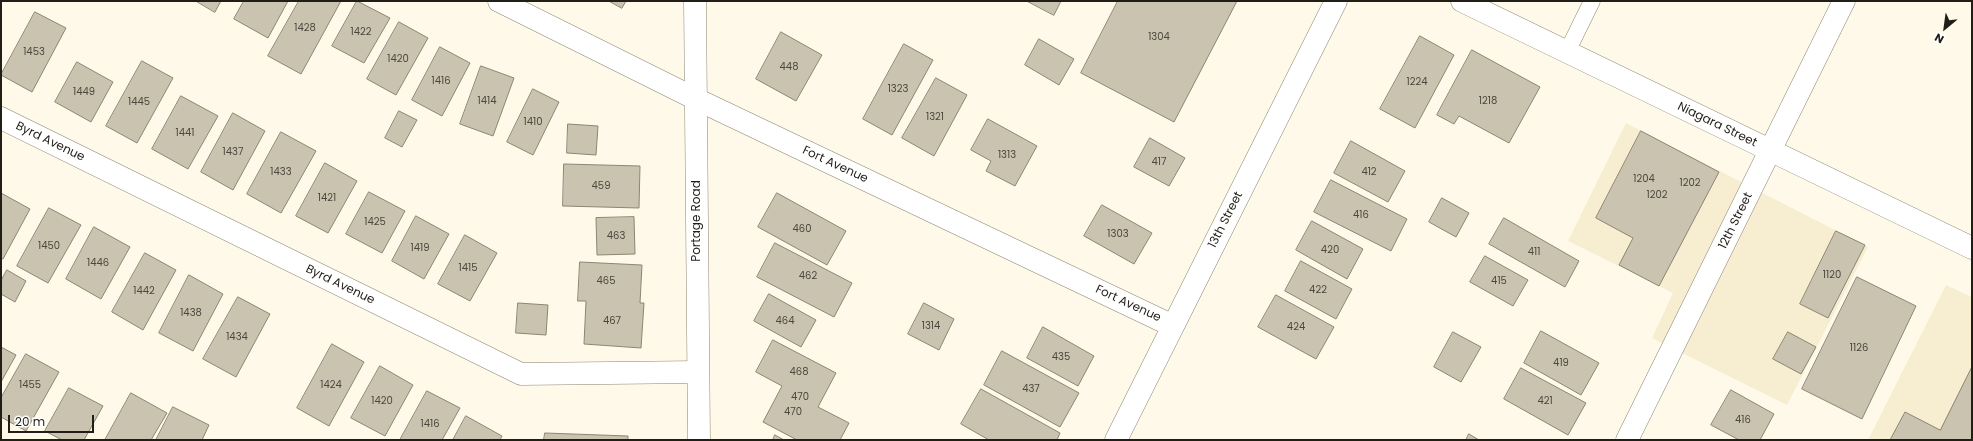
<!DOCTYPE html>
<html>
<head>
<meta charset="utf-8">
<style>
  body { margin:0 }
  #map { position:relative; width:1973px; height:441px; overflow:hidden; background:#fff9e9; font-family:Poppins,sans-serif }
  canvas { display:block }
  .frame { position:absolute; inset:0; border:2px solid #211e17; pointer-events:none }
  .north { position:absolute; left:1925px; top:8px; width:40px; height:40px; -webkit-text-stroke:3px #fff; paint-order:stroke; rotate:209deg; font-size:11px; font-weight:700; line-height:16px; text-align:center; color:#211e17 }
  .north::after { content:''; display:block; margin:auto; width:14px; height:18px; background:#211e17; clip-path:polygon(50% 0,100% 100%,50% 72%,0 100%) }
  .scale { position:absolute; left:8px; top:415px; width:86px; height:18px; box-sizing:border-box; border:2px solid #211e17; border-top:0; padding-left:5px; font-size:12px; line-height:14px; white-space:nowrap; color:#211e17; -webkit-text-stroke:3px #fff; paint-order:stroke }
</style>
</head>
<body>
<div id="map">
<canvas width="1973" height="441"></canvas>
<div class="frame"></div>
<div class="north">N</div>
<div class="scale">20 m</div>
</div>
<script>
const ctx = document.querySelector('canvas').getContext('2d');
ctx.lineJoin = 'round';
function fill(path, color) { ctx.fillStyle = color; ctx.fill(path, 'evenodd'); }
function trace(path, color, width, dash) { ctx.strokeStyle = color; ctx.lineWidth = width; ctx.lineCap = dash ? 'butt' : 'round'; ctx.setLineDash(dash || []); ctx.stroke(path); }
function write(font, color, halo, rows, align = 'center') {
  ctx.font = font + ' Poppins,sans-serif'; ctx.lineWidth = 3; ctx.setLineDash([]); ctx.textBaseline = 'middle'; ctx.strokeStyle = halo; ctx.fillStyle = color; for (const [text, x, y, turn = 0] of rows) {
    ctx.save(); ctx.translate(x, y); ctx.rotate((+turn || 0) * Math.PI / 180); ctx.textAlign = isNaN(turn) ? turn : align; if (halo) ctx.strokeText(text, 0, 0); ctx.fillText(text, 0, 0); ctx.restore();
  }
}
const built = new Path2D(`
  M1626 123 1868 247 1787 405 1652 338 1673 293 1568 241Z
  M1946 285 1972 297V440H1868Z`);
const building = new Path2D(`
  M196 1H221L215 12Z
  M244 1H288L268 38 234 19Z
  M299 1H341L301 74 268 56Z
  M357 1 390 18 364 63 332 46Z
  M609 1H626L622 8Z
  M1027 1H1061L1054 15Z
  M1118 1H1237L1174 122 1081 73Z
  M35 12 66 28 32 92 1 75Z
  M399 22 428 38 396 95 367 79Z
  M781 32 822 55 796 101 756 79Z
  M1420 36 1454 55 1415 128 1380 109Z
  M1039 39 1074 59 1059 85 1025 65Z
  M904 44 933 60 892 135 863 119Z
  M440 47 470 63 442 116 412 100Z
  M1472 50 1540 87 1509 143 1459 116 1454 124 1437 115Z
  M142 61 173 78 137 143 106 126Z
  M77 62 113 82 91 122 55 102Z
  M481 66 514 78 493 136 460 124Z
  M936 78 967 95 934 156 902 138Z
  M533 89 559 102 533 155 507 142Z
  M181 96 218 116 188 169 152 149Z
  M399 111 417 120 402 147 385 138Z
  M233 113 265 131 233 190 201 172Z
  M988 119 1037 146 1015 186 986 171 991 161 971 150Z
  M568 124 598 126 596 155 567 153Z
  M1641 131 1719 172 1659 286 1619 265 1633 238 1596 218Z
  M281 132 316 151 281 213 247 194Z
  M1150 138 1185 158 1169 186 1134 167Z
  M1351 141 1405 171 1388 202 1334 173Z
  M325 163 357 181 328 233 296 216Z
  M564 164 640 166 639 208 563 206Z
  M1331 180 1407 219 1391 251 1314 212Z
  M369 192 405 211 382 253 346 234Z
  M1 193 30 209 3 259 1 258Z
  M777 193 846 231 827 265 758 227Z
  M1442 198 1469 213 1456 237 1429 222Z
  M1102 205 1152 233 1134 264 1084 236Z
  M49 208 81 225 48 283 17 266Z
  M416 216 449 234 424 279 392 261Z
  M634 217 635 254 597 255 596 218Z
  M1504 218 1579 261 1565 287 1489 244Z
  M1312 221 1363 249 1347 279 1296 250Z
  M94 227 130 247 101 299 66 279Z
  M1836 231 1865 245 1828 318 1800 304Z
  M465 235 497 253 470 301 438 284Z
  M775 243 852 283 834 317 757 277Z
  M145 253 176 270 143 330 112 312Z
  M1485 256 1528 280 1513 306 1470 282Z
  M1301 261 1352 289 1336 319 1285 291Z
  M580 262 642 265 640 303H644L641 348 584 344 586 301H578Z
  M7 270 26 281 15 302 1 294V281Z
  M189 275 223 294 193 351 159 333Z
  M1857 277 1916 306 1862 419 1802 389Z
  M769 294 816 320 801 347 754 321Z
  M1276 295 1334 327 1316 359 1258 327Z
  M238 297 270 314 236 377 203 359Z
  M518 303 548 305 546 335 516 333Z
  M924 303 954 319 939 350 908 334Z
  M1043 327 1094 356 1078 386 1027 358Z
  M1541 331 1599 363 1581 395 1524 363Z
  M1453 332 1481 347 1461 382 1434 367Z
  M1788 332 1816 347 1801 374 1773 359Z
  M773 340 836 373 818 407 849 423 840 440H797L763 422 782 386 756 372Z
  M332 344 364 362 329 426 297 408Z
  M1 347 16 355 1 382Z
  M1002 351 1079 393 1060 427 984 385Z
  M26 354 59 372 26 431 1 417V398Z
  M380 366 413 385 385 436 351 418Z
  M1972 367V440H1890L1905 412 1940 430Z
  M1521 368 1586 403 1568 435 1504 399Z
  M69 388 103 406 84 440H62L45 431Z
  M981 389 1060 433 1057 440H989L961 424Z
  M1731 390 1774 414 1760 440H1739L1711 425Z
  M427 391 460 408 442 440H400Z
  M131 393 167 413 151 440H105Z
  M173 407 209 425 202 440H156Z
  M466 416 502 436 500 440H453Z
  M545 433 628 436V440H544Z
  M1469 434 1479 440H1466Z
  M775 435 784 440H773Z`);
const service = new Path2D(`
  M1567 52 1592 1`);
const minor = new Path2D(`
  M499 1 696 99 1173 326
  M1 118 521 374 698 372
  M1116 440 1336 1
  M1627 440 1844 1`);
const tertiary = new Path2D(`
  M695 1 699 440
  M1462 1 1972 248`);
const numberNames = [
  ["1428",305,28],
  ["1422",361,32],
  ["1304",1159,37],
  ["1453",34,52],
  ["1420",398,59],
  ["448",789,67],
  ["1416",441,81],
  ["1224",1417,82],
  ["1323",898,89],
  ["1449",84,92],
  ["1414",487,101],
  ["1218",1488,101],
  ["1445",139,102],
  ["1321",935,117],
  ["1410",533,122],
  ["1441",185,133],
  ["1437",233,152],
  ["1313",1007,155],
  ["417",1159,162],
  ["1433",281,172],
  ["412",1369,172],
  ["1204",1644,179],
  ["1202",1690,183],
  ["459",601,186],
  ["1202",1657,195],
  ["1421",327,198],
  ["416",1361,215],
  ["1425",375,222],
  ["460",802,229],
  ["1303",1118,234],
  ["463",616,236],
  ["1450",49,246],
  ["1419",420,248],
  ["420",1330,250],
  ["411",1534,252],
  ["1446",98,263],
  ["1415",468,268],
  ["1120",1832,275],
  ["462",808,276],
  ["465",606,281],
  ["415",1499,281],
  ["422",1318,290],
  ["1442",144,291],
  ["1438",191,313],
  ["467",612,321],
  ["464",785,321],
  ["1314",931,326],
  ["424",1296,327],
  ["1434",237,337],
  ["1126",1859,348],
  ["435",1061,357],
  ["419",1561,363],
  ["468",799,372],
  ["1455",30,385],
  ["1424",331,385],
  ["437",1031,389],
  ["470",800,397],
  ["1420",382,401],
  ["421",1545,401],
  ["470",793,412],
  ["416",1743,420],
  ["1416",430,424]
];
const streetNames = [
  ["Niagara Street",1717,125,26],
  ["Byrd Avenue",50,142,26],
  ["Fort Avenue",835,165,25],
  ["13th Street",1226,220,-63],
  ["Portage Road",697,221,-90],
  ["12th Street",1736,221,-64],
  ["Byrd Avenue",340,285,26],
  ["Fort Avenue",1128,304,25]
];
fill(built, '#f7edd1');
fill(building, '#cac3af');
trace(building, '#8c8572', 1);
trace(service, '#8c8673', 17);
trace(minor, '#8c8673', 23);
trace(tertiary, '#8c8673', 23);
trace(service, '#fff', 16);
trace(minor, '#fff', 22);
trace(tertiary, '#fff', 22);
write('10px', '#4b473d', null, numberNames);
write('12px', '#211e17', '#fff', streetNames);
</script>
</body>
</html>
